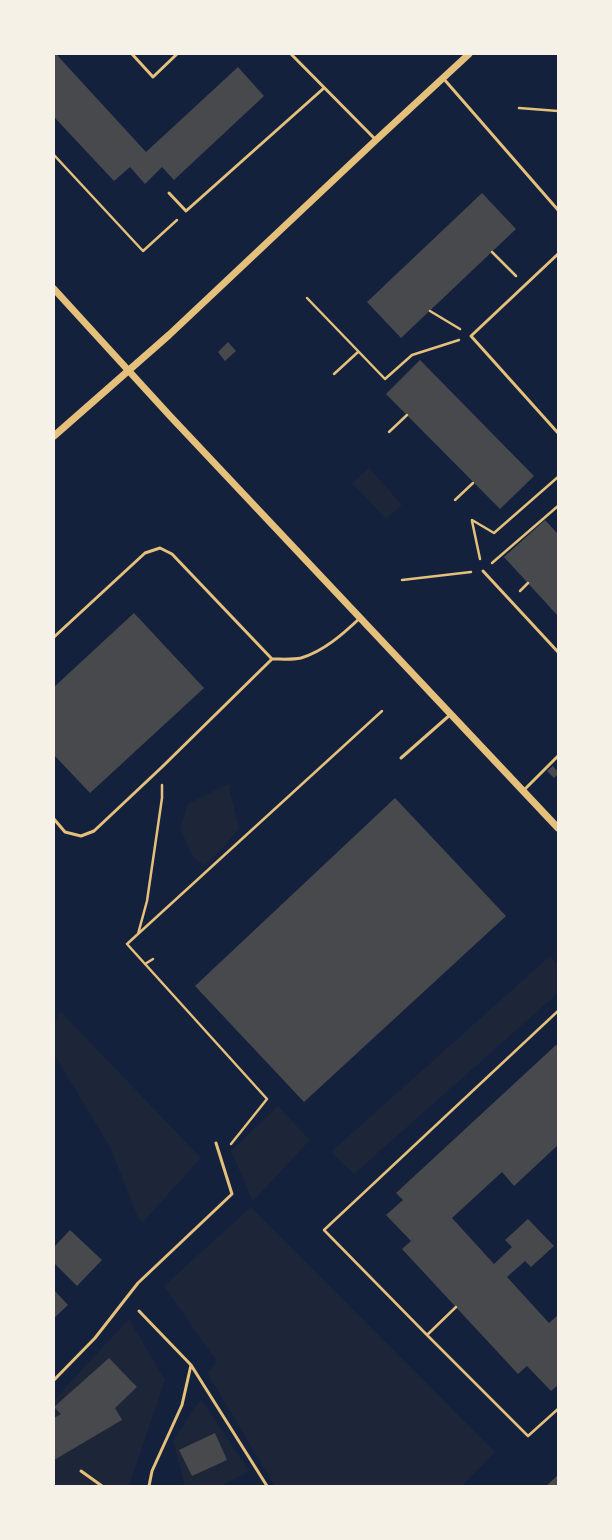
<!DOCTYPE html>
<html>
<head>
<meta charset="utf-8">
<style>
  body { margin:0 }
  #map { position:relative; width:612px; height:1540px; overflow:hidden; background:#14213d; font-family:Ubuntu,sans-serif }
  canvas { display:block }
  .frame { position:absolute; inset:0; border:55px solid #f6f1e7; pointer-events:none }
</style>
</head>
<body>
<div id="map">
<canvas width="612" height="1540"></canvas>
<div class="frame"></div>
</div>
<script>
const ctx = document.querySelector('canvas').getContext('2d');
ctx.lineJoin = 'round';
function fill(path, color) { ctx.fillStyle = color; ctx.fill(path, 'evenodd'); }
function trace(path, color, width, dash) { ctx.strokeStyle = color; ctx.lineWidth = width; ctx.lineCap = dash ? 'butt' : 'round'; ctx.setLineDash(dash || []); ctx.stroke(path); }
const green = new Path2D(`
  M369 468 402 505 386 519 352 483Z
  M228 784 239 828 225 846 204 866 193 857 180 828 188 804Z
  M550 956 558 965V993L354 1174 331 1152Z
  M60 1011 201 1158 142 1223 137 1215 110 1147 54 1054V1025Z
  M278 1106 310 1140 253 1201 231 1151Z
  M251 1207 495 1452 462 1486H275L207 1373 217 1362 164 1286Z
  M129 1319 165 1380 129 1486H54V1400Z
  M201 1399 249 1471 221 1486H185L173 1441Z`);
const building = new Path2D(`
  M54 54H56L146 152 238 67 264 96 174 180 162 167 145 184 130 167 114 181 54 117Z
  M482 193 516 229 401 338 367 302Z
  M228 342 236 351 225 361 218 352Z
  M420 360 534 476 500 509 386 394Z
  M545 520 558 534V616L504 557Z
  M134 613 204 688 90 793 54 755V687Z
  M553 766 558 772V774L554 778 547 771Z
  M395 798 506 916 304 1102 195 986Z
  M556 1045 558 1047V1145L514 1186 502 1172 452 1218 494 1264 512 1247 505 1240 528 1219 554 1246 531 1267 525 1261 507 1277 549 1323 558 1315V1385L551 1391 527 1366 518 1374 402 1249 411 1241 386 1215 403 1200 396 1193Z
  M70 1230 102 1260 77 1286 54 1263V1247Z
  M54 1290 68 1305 54 1318Z
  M109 1358 137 1387 115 1408 122 1420 54 1460V1418L61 1414 54 1407Z
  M215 1433 227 1460 192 1476 179 1450Z
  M558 1475V1486H546Z`);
const path = new Path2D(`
  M519 108 558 111
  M54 155 143 251 177 220
  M492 252 516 276
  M307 298 385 379 412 355 459 340
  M430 311 460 329
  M334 374 358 352
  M389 432 407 415
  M455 500 473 483
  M472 520 494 533 558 477
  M472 521 480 559
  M492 563 558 506
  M402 580 471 572
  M520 591 528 583
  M138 934 147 901 162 798V785
  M145 964 153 959
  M231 1144 267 1099 127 944 382 711
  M456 1307 427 1335 324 1230 558 1011
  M427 1335 528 1436 558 1409`);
const service = new Path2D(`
  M132 54 153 77 177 54
  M291 54 375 139
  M443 78 558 210
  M169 193 186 211 324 88
  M558 254 471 336 558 433
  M483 571 558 652
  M54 637 145 553 160 548 172 554 272 659
  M401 758 451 714
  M523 791 558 756
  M54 819 65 832 81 836 94 831 162 767 272 659C281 659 292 660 301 658 324 651 343 634 360 618
  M139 1311 191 1365 267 1486
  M54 1380 95 1338 138 1283 232 1194 216 1143
  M81 1471 102 1486
  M149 1486 152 1471 182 1405 191 1365`);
const tertiary = new Path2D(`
  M54 289 170 416 558 828
  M54 436 169 335 376 140 469 54`);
fill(green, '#1d2539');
fill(building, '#48494c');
trace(path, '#e5c07b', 2.5);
trace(service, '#e5c07b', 3);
trace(tertiary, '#e5c07b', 7);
</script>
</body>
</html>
